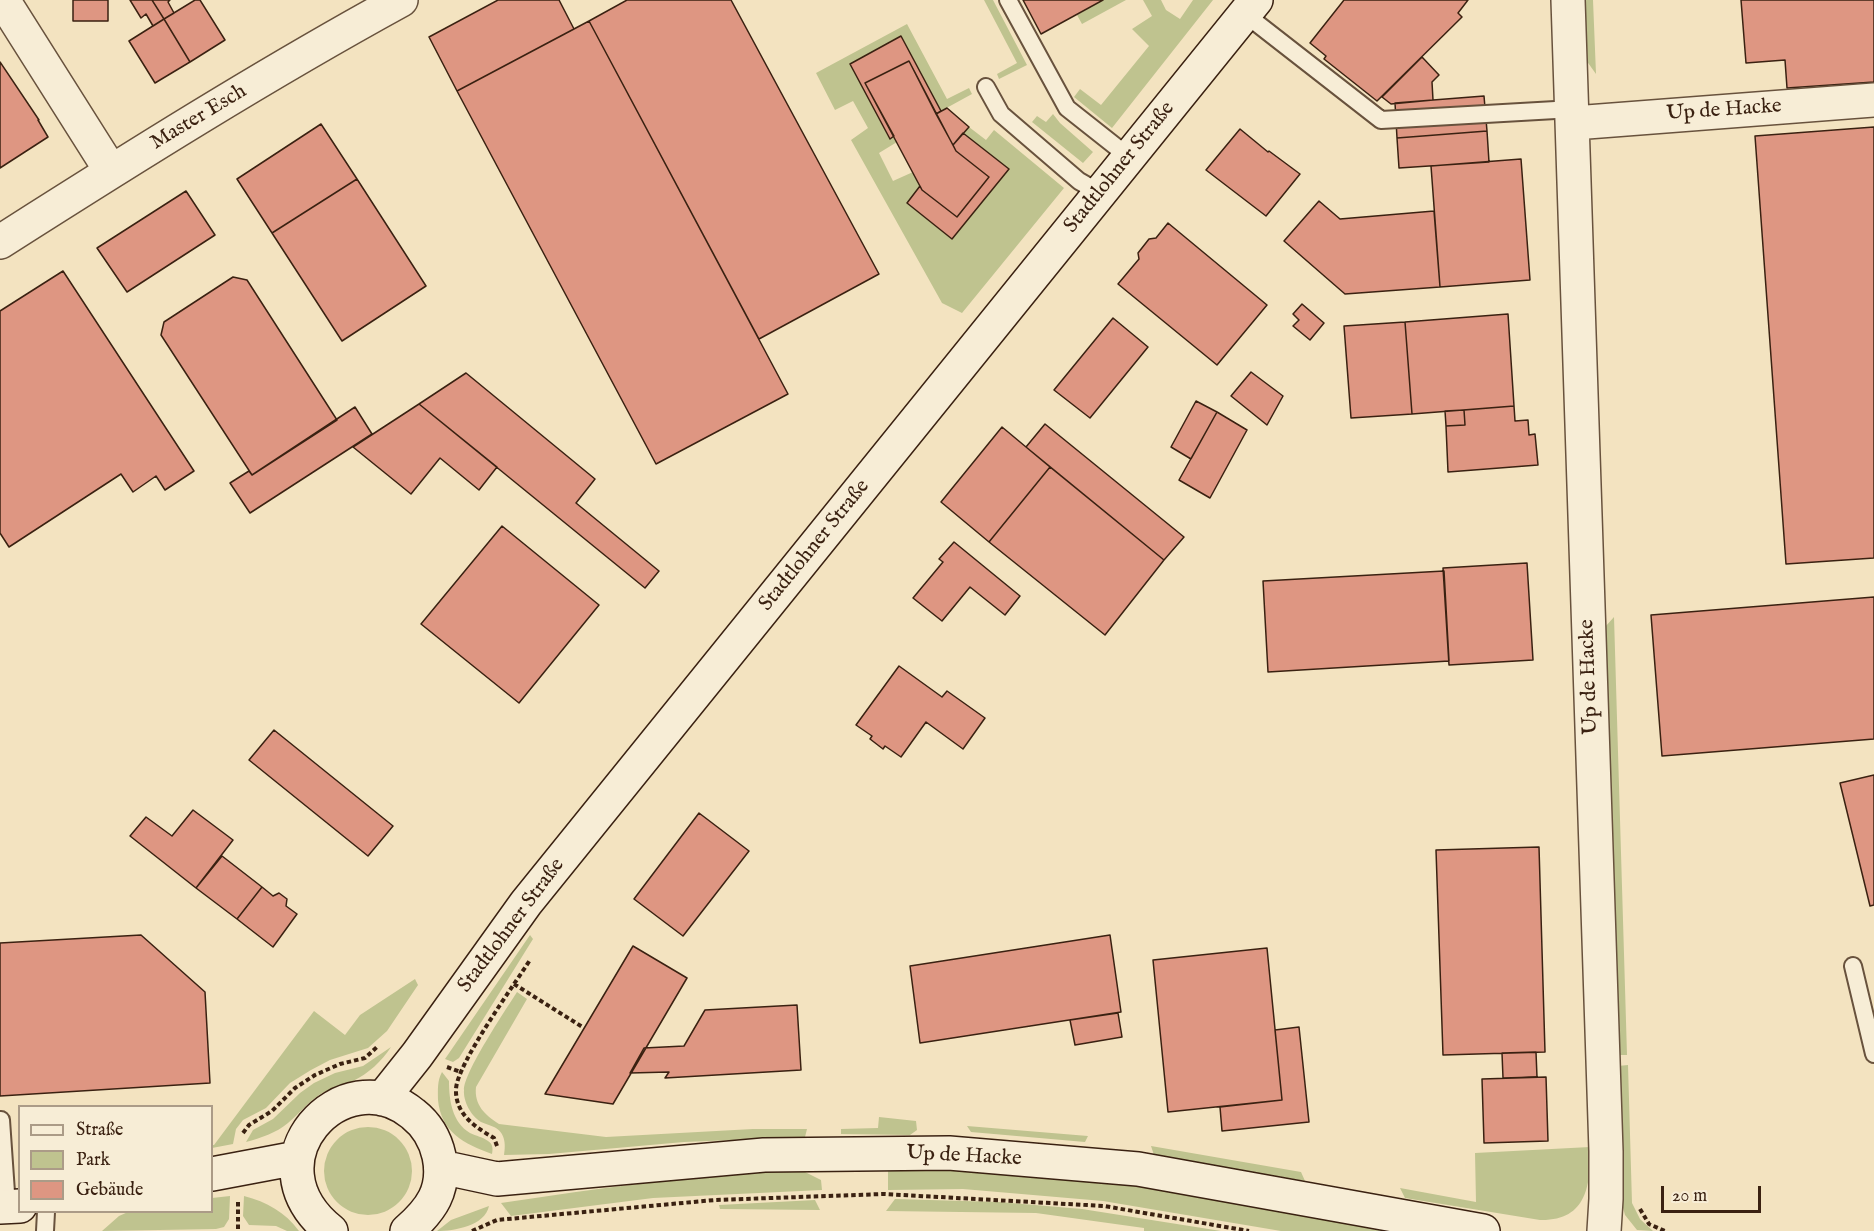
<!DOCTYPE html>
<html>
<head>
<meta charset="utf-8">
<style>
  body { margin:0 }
  #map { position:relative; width:1874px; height:1231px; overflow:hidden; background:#f3e3c0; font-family:"IM FELL English",serif }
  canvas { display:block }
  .legend { position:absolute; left:18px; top:1105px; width:195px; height:108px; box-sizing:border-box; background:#f7edd6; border:2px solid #ab9b87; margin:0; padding:8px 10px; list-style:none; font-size:18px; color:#3a2111 }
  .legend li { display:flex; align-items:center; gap:12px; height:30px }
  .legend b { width:30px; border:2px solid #ab9b87 }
  .scale { position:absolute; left:1661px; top:1186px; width:100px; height:27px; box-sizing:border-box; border:3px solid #3a2111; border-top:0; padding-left:8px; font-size:18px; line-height:21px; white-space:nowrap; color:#3a2111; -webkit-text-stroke:4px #f7edd6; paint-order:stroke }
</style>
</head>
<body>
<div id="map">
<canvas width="1874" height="1231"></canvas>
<ul class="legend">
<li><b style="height:8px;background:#f7edd6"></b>Straße</li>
<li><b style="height:16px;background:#bfc38f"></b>Park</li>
<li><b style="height:16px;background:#de9682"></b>Gebäude</li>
</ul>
<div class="scale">20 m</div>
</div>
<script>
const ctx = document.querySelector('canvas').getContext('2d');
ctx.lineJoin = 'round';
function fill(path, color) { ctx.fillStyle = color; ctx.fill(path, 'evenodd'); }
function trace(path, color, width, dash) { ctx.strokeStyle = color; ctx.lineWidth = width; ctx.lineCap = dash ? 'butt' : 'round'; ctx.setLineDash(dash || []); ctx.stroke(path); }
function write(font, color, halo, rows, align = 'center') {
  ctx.font = font + ' "IM FELL English",serif'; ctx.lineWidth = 4.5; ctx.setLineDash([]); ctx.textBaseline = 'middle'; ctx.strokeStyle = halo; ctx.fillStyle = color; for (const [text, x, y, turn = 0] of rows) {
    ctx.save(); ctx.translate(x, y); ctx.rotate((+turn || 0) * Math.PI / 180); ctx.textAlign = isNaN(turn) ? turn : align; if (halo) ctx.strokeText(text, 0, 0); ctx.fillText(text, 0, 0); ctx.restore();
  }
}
const green = new Path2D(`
  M984 0H993L1027 65 999 79 997 74 1017 63Z
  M1103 0H1126L1082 24 1077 15Z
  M1143 0H1161L1166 10 1180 19 1193 0H1213L1112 128 1074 97 1080 89 1101 105 1149 46 1132 29 1152 16Z
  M1584 0H1593L1596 74 1586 60Z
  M907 24 947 99 969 88 972 94 941 111 901 36 850 64 889 138 894 136 897 142 879 153 893 181 913 172 920 186 907 203 952 239 1009 169 963 133 969 127 986 140 994 130 1064 188 962 313 942 303 851 140 868 128 853 101 835 110 816 73Z
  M1053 114 1060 123 1093 152 1083 163 1032 122 1037 116 1046 122Z
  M1614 617 1627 1055H1617L1605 627Z
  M530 935 533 939 459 1058 453 1062 445 1059Z
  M415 979 418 985 387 1031 368 1048 330 1060 311 1070 290 1083 266 1108 243 1120 236 1129 233 1144 212 1148V1145H214L314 1011 345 1035 360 1015Z
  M517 992 527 999 476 1087C474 1105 485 1115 499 1124L606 1137 753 1129H807L805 1137 684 1142 549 1154 504 1155C506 1144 505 1132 494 1127 490 1125 485 1124 481 1122 471 1116 463 1101 464 1090 464 1072 505 1011 517 992Z
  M391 1047C382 1061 368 1074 353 1081 342 1086 330 1088 319 1095 307 1103 299 1114 288 1123 276 1133 261 1138 246 1142L253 1130 273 1119 300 1093 314 1083 335 1073 363 1066Z
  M1628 1065 1632 1203 1640 1219 1653 1231 1637 1230 1625 1215 1622 1204 1618 1066Z
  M442 1072 449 1081C449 1100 452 1122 470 1133 476 1136 483 1137 488 1141 493 1144 493 1149 492 1154 464 1144 441 1132 438 1100 438 1090 437 1081 442 1072Z
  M879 1117 916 1121 917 1130 910 1135 841 1134V1129L878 1128Z
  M967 1126 1088 1136 1085 1142 971 1132Z
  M324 1171a44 44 0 1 1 88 0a44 44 0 1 1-88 0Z
  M1151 1146 1301 1172 1305 1181 1154 1155Z
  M1590 1147C1591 1185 1587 1221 1540 1220L1405 1198 1400 1188 1476 1202 1475 1153Z
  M921 1168 998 1171 1110 1181 1399 1231H1281L1103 1201 963 1189 888 1190V1169Z
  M801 1170 821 1180 822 1190 653 1198 511 1216 501 1203C601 1188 700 1174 801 1170Z
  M230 1196 229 1219 224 1227 216 1229 102 1231 119 1216 128 1212H212V1198Z
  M244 1196C267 1202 285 1212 299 1231H287L276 1226 249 1225 243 1216Z
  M895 1199 999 1202 1082 1209 1221 1231H1144V1228L1036 1213 886 1211Z
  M815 1200 820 1210 720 1209 719 1205Z
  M489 1206C485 1226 454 1231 437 1231L451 1220Z`);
const building = new Path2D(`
  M73 0H108V21H73Z
  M130 0H152L164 19 153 26 146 14 141 18Z
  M152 0H170L168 2 174 13 164 19Z
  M195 0H200L225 40 190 62 164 19Z
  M498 0H559L574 29 457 91 429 37Z
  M627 0H731L879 274 759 339 589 21Z
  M1023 0H1103L1041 34Z
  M1344 0H1468L1458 13 1462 17 1377 101 1324 59 1326 56 1310 43Z
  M1741 0H1874V82L1787 88 1785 60 1746 63Z
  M164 19 190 62 155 83 129 41Z
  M589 21 788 394 656 464 457 91Z
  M901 36 941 111 936 114 909 61 865 83 894 136 890 139 850 64Z
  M1422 57 1439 75 1432 82 1433 100 1391 104 1382 97Z
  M909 61 956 151 989 177 957 217 922 190 865 83Z
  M0 62 39 120H38L48 137 0 168Z
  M1484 96 1487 131 1397 138 1395 103Z
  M947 108 969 127 953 145 936 114Z
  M321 124 357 179 272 233 237 179Z
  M1874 127V558L1786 564 1755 136Z
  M1240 129 1268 152 1269 151 1300 174 1266 216 1206 170Z
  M1487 131 1489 162 1399 168 1397 138Z
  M963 133 1009 169 952 239 907 203 920 186 922 190 957 217 989 177 956 151 953 145Z
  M1521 159 1530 280 1440 287 1431 166Z
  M357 179 426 286 342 341 272 233Z
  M186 191 215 235 127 292 97 248Z
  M1319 201 1340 219 1434 211 1440 287 1345 294 1284 241Z
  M1168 223 1267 305 1217 365 1118 284 1139 259 1138 253 1149 239 1156 238Z
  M63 271 194 471 165 490 156 476 133 492 121 474 9 547 0 533V311Z
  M233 277 247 280 337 420 252 475 161 335 164 322Z
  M1302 304 1324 323 1310 340 1293 326 1299 320 1293 314Z
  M1508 314 1514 406 1412 414 1405 322Z
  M1113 318 1148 347 1090 418 1054 390Z
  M1405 322 1412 414 1351 418 1344 326Z
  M1251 372 1283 396 1267 425 1231 396Z
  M466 373 595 479 576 503 659 571 645 588 419 404Z
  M1196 401 1217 412 1191 459 1171 447Z
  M419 404 497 467 479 490 440 458 411 494 353 447Z
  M1514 406 1515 421 1528 420 1529 435 1535 434 1538 465 1448 472 1446 426 1465 425 1464 410Z
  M355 407 372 434 250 513 230 483 249 471 252 475Z
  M1464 410 1465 425 1446 426 1445 411Z
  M1217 412 1247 430 1210 498 1179 480Z
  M1045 424 1184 537 1164 560 1026 447Z
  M1002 427 1050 467 989 542 941 502Z
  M1050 467 1164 560 1105 635 989 542Z
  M502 526 599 605 519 703 421 624Z
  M954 542 1020 596 1005 615 970 587 942 621 913 598 943 562 939 559Z
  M1527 563 1533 660 1449 665 1443 568Z
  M1444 571 1449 661 1268 672 1263 581Z
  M1874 597V739L1662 756 1651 615Z
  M899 666 942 697 947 691 985 718 963 749 926 722 901 757 885 746 883 749 870 739 872 736 856 725Z
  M274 730 393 826 368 856 249 760Z
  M1874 775V905L1870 906 1840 783Z
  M193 810 233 840 196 888 130 836 146 817 172 836Z
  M699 813 749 851 683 936 634 899Z
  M1539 847 1545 1052 1443 1055 1436 850Z
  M222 856 262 887 237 919 196 888Z
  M262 887 273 896 279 893 287 899 286 906 297 914 273 947 237 919Z
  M141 935 205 992 210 1083 0 1096V943Z
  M1110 935 1121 1012 920 1043 910 966Z
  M633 946 687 978 613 1104 545 1094Z
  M1267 948 1282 1100 1168 1112 1153 960Z
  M797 1005 801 1070 665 1078 669 1072 630 1073 644 1048 684 1046 705 1010Z
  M1118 1013 1122 1037 1075 1045 1070 1020Z
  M1299 1027 1309 1122 1222 1131 1220 1107 1282 1100 1275 1030Z
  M1536 1052 1537 1077 1503 1078 1502 1053Z
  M1546 1077 1548 1141 1484 1143 1482 1079Z`);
const path = new Path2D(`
  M514 984 584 1028
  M447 1067 461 1072
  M243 1133 249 1125 272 1111 295 1088 315 1075 340 1064 365 1058 378 1046
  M497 1146 494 1138C475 1127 455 1114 456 1089 457 1064 514 985 530 960
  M238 1202V1231
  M1640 1209 1649 1224 1665 1231
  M472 1231 497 1220 715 1200 884 1194 1104 1206 1249 1231`);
const lane = new Path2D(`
  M1008 0 1067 108 1129 157
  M1245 14 1381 120 1573 109
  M986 87 1001 114 1079 181 1100 193
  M1853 966 1874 1054
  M1 1120 7 1207
  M45 1231 46 1212`);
const street = new Path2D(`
  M3 0 111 171
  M1568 0 1606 1151V1199L1604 1231
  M1574 123 1874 100
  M0 242C132 158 264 75 401 0`);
const secondary = new Path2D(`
  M382 1099 417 1055 526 903 1256 0
  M441 1167 497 1179 764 1155 949 1153 1138 1169 1483 1231
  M212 1174 297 1158
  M0 1207 20 1206
  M331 1231C244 1162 343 1056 413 1114 427 1125 435 1138 439 1156 446 1190 431 1210 407 1231`);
const streetNames = [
  ["Up de Hacke",1724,111,-4],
  ["Master Esch",199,118,-31],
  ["Stadtlohner Straße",1120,168,-51],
  ["Stadtlohner Straße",815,546,-51],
  ["Up de Hacke",1590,677,-92],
  ["Stadtlohner Straße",512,926,-53],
  ["Up de Hacke",964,1157,3]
];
fill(green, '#bfc38f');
fill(building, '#de9682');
trace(building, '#3a2111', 1.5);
trace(lane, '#68523d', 20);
trace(street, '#68523d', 36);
trace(secondary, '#3a2111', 36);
trace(path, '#3a2111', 4, [4.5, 3]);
trace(lane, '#f7edd6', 16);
trace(street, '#f7edd6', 33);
trace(secondary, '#f7edd6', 33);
write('21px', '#3a2111', '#f7edd6', streetNames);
</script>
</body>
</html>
